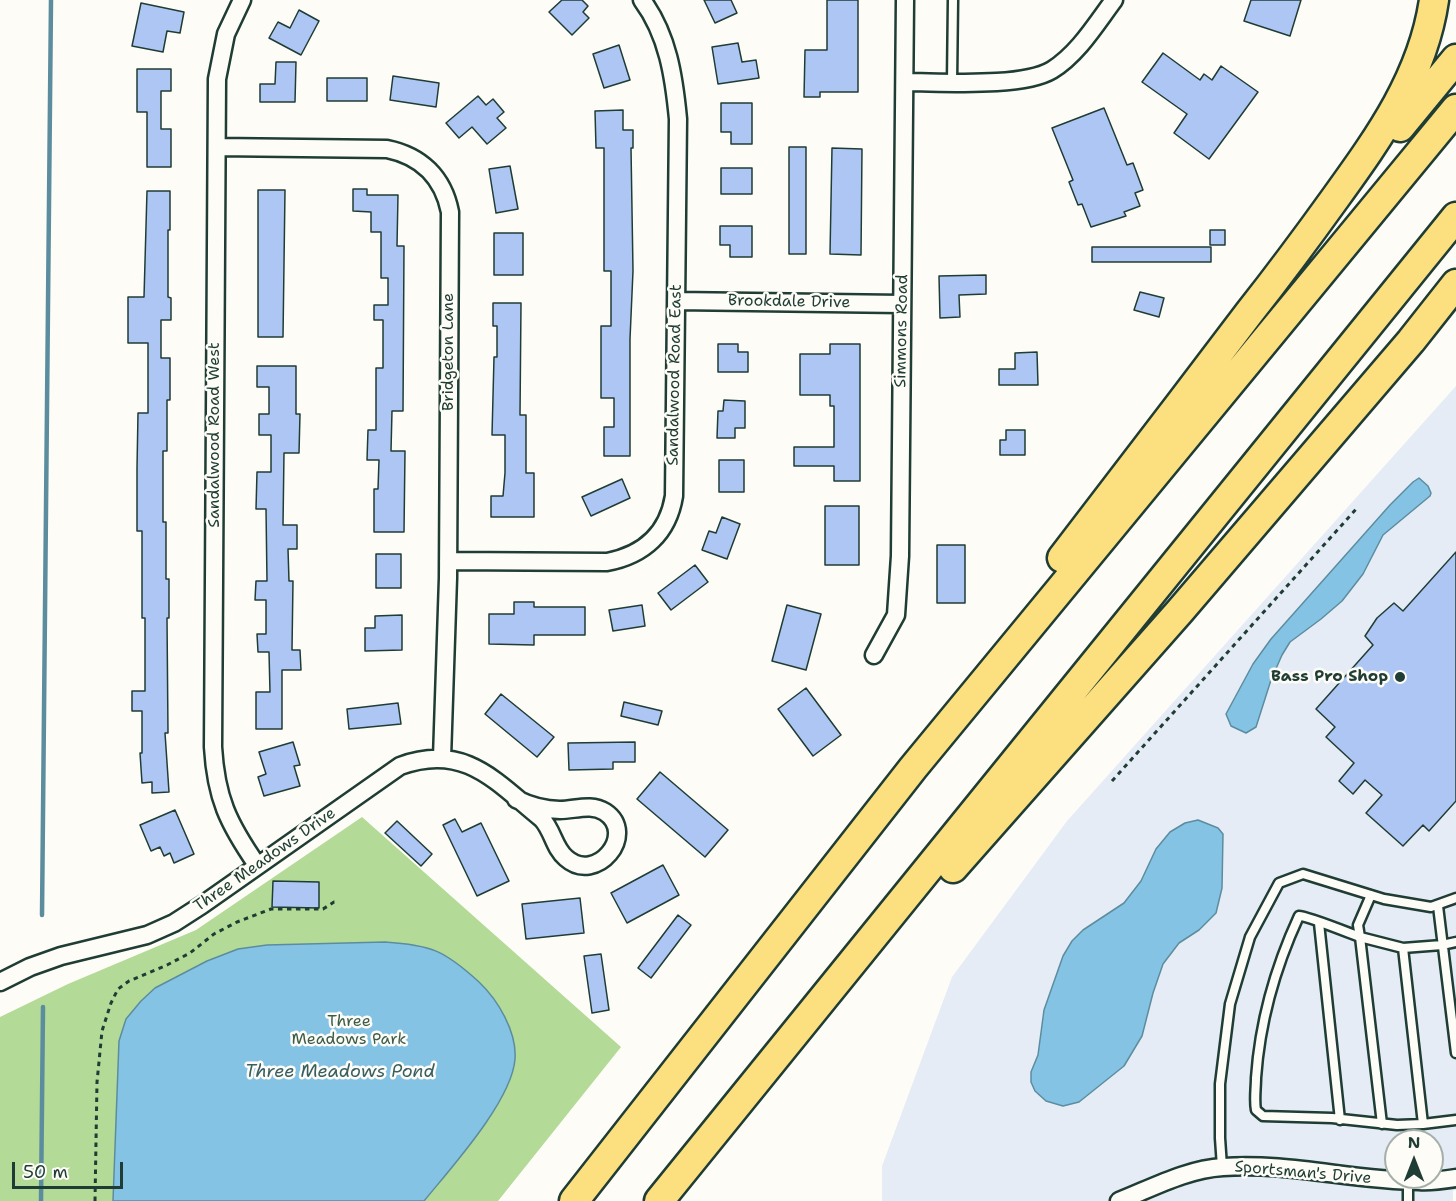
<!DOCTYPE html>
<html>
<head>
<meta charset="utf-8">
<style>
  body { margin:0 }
  #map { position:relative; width:1456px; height:1201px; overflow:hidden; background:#fdfcf7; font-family:"Shantell Sans",sans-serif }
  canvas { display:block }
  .north { position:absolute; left:1384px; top:1129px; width:60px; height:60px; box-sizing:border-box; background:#fdfcf7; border:2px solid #a4b0a9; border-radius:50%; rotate:0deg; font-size:16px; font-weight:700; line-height:24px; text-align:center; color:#1f3d34 }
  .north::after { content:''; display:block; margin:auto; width:21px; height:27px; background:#1f3d34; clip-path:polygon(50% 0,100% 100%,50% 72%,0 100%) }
  .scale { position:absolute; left:12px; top:1162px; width:111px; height:27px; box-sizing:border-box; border:3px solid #1f3d34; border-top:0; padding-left:8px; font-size:18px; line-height:21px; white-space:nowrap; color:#1f3d34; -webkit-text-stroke:4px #fdfcf7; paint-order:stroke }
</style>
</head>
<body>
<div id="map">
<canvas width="1456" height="1201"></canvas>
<div class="north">N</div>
<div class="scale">50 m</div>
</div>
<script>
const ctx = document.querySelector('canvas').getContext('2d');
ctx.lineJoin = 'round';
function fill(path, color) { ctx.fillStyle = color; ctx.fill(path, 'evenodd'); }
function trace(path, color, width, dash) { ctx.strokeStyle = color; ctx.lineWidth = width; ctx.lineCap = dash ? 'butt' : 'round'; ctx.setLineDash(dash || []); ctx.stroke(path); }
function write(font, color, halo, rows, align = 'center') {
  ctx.font = font + ' "Shantell Sans",sans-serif'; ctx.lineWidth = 5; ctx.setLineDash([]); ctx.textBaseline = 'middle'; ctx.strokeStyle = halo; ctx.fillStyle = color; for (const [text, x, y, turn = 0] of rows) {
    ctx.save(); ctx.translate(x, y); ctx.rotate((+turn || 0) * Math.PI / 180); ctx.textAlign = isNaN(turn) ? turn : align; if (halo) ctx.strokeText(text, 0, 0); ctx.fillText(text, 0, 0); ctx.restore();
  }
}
const built = new Path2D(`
  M1456 386V1190L1453 1191V1201H882V1166L952 977 1067 821ZM1396 1141H1432V1177H1396Z`);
const green = new Path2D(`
  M362 817 621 1047 498 1201H0V1017L68 984 196 930Z`);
const water = new Path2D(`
  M1419 478 1428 486 1431 493 1430 496 1383 535 1363 574 1342 601 1321 619 1290 642 1282 655 1271 680 1256 727 1246 733 1231 726 1226 714 1253 664 1271 639 1390 505 1413 482Z
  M1198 820 1218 828 1223 834 1222 888 1216 913 1199 930 1179 943 1163 964 1153 993 1142 1036 1124 1066 1079 1102 1063 1106 1046 1101 1035 1091 1031 1082V1072L1038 1055 1044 1010 1063 956 1072 941 1083 930 1124 903 1141 881 1156 849 1170 832 1185 823Z
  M385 942C431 945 444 950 479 982 498 1000 517 1032 515 1059 512 1101 450 1169 424 1201H113L119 1041 126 1019 141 1001 155 988 207 961 238 949 267 945Z`);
const stream = new Path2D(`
  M42 915 51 0
  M41 1201 43 1007`);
const building = new Path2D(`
  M562 0H582L588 6 583 12 589 18 572 35 549 12Z
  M704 0H731L737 13 715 23Z
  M827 0H858V92H820V97H804L805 50H827Z
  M1251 0H1301L1290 36 1244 21Z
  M141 3 184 12 180 33 167 31 163 52 132 46Z
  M299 10 319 21 301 55 269 38 278 22 290 28Z
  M738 43 742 62 756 60 759 78 718 84 712 47Z
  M619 45 630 80 604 88 593 54Z
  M1163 53 1200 80 1204 74 1212 80 1221 66 1258 92 1209 159 1174 133 1187 114 1142 82Z
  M276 62H296L295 102H260V84H275Z
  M137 69H171V91H161V129H171V167H147V112H137Z
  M393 76 439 83 436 107 390 100Z
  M327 78H367V101H327Z
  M478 96 486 105 493 99 504 112 497 118 506 128 487 144 472 127 459 138 446 123Z
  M721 103H752V144H731V132H721Z
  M1104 108 1127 165 1133 163 1143 190 1135 193 1140 206 1124 212 1126 216 1091 227 1082 204 1078 205 1069 182 1073 180 1052 128Z
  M623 110V130H633V148H631L633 271 630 339V456H604V427H614V398H601V326H611V271H604V148H596L595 111Z
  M789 147H806V254H789Z
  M832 148 862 149 861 255 830 254Z
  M510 166 518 209 496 213 489 169Z
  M721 168H752V194H721Z
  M353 189H367V195H398L397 246H404L403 411H392L391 451H405L404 532H374V489H378L379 460H367L368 430H376V368H383V320H374V305H388V278H381V232H371V212L353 211Z
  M258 190H285L283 337H258Z
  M147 191H170V230H168V297L171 298V320H161V358H170V400H167V451H163V522H166V579H169V618H167L168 733H165L169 792 152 793V782L142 783 140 753H142V711H132V691H145V618H142V531H137V468L138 413H148V343H128V297H144Z
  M720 226H752V257H730V245H720Z
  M1210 230H1225V245H1210Z
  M494 233H523V275H494Z
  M1092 247H1211V262H1092Z
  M986 275V294L959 295 960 317 940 318 939 276Z
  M1140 292 1164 298 1159 317 1134 310Z
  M493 303H521L520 415H526V473H534V517H491V496H503L505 473V435H492L494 357H497V326H493Z
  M718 344H738V352H748V372H718Z
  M830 344H860V481H834V466H794V447H834V406H830V395H800V354H830Z
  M1037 352 1038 385H999V369H1015V353Z
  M257 366H296V414H300L299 453H284L283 525H297V549H288L289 581H293L292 650H300L301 670H282V729H256V692H270L269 652H258L257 634H266V600H255L256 581H267L266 509H256L257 472H271V435H259V414H269V387H257Z
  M724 400 745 401V428H735V438H717L718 411H723Z
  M1006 430H1025V455H1000V440H1006Z
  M719 460H744V492H719Z
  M622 479 630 498 591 516 582 497Z
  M825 506H859V565H825Z
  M722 517 740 524 727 559 702 550 709 531 716 533Z
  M937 545H965V603H937Z
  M1456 552V801L1429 831 1423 825 1403 846 1366 813 1382 795 1365 780 1353 794 1339 781 1354 763 1326 737 1335 727 1316 709 1373 645 1365 636 1377 618 1394 603 1403 611Z
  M376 554H401V588H376Z
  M695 565 708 582 671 610 658 593Z
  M514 602H534V607H585V635H534V645L489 644V614H514Z
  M642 605 645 626 613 631 609 610Z
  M787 605 821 614 806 670 772 661Z
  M402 615V650L365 651V628H375V616Z
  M806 688 841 735 813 756 778 709Z
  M501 694 554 737 537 757 485 714Z
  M624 702 662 711 658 725 621 716Z
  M398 703 401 724 349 729 347 709Z
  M293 742 300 765 294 766 300 786 264 796 258 777 266 774 259 752Z
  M635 742V762H613V769L569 770 568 743Z
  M660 772 728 830 705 857 637 799Z
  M175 810 194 854 174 863 170 853 164 856 160 847 151 851 140 825Z
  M455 819 462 832 481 823 509 881 477 896 443 825Z
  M397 821 432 854 421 866 385 833Z
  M663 865 679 895 627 923 611 893Z
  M273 881 319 882V908L272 907Z
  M580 898 584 933 526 939 522 904Z
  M678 915 691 925 651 978 638 968Z
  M601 954 609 1010 592 1013 584 956Z`);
const path = new Path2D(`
  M1112 781 1358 507
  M95 1201 97 1082 102 1031 111 1003 118 989 129 981 167 965 190 953 214 934 237 922 271 909H323L334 902H338`);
const lane = new Path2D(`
  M952 82 953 0
  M1371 895 1358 925 1360 937C1349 933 1305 915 1299 916 1275 968 1260 1020 1256 1078 1256 1088 1254 1100 1256 1110L1263 1116 1332 1118 1397 1125 1423 1124 1456 1120
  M1438 906 1456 1053
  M1319 923 1340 1120
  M1403 948 1423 1124
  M1382 1124 1360 937 1403 948 1442 945 1456 942
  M1222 1167 1220 1138V1084L1230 1004 1250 937 1279 883 1303 874 1384 899 1431 907 1456 898
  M1408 1201V1181`);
const street = new Path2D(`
  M242 0 226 34 217 79 213 747C216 798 228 823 257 865
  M905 82C943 82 1022 88 1052 70 1078 54 1096 24 1114 0
  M217 147 387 149C421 156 443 177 450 212L448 578 442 758
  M676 301 902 304
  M448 561 607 562C644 555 668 533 674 496L678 119C674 77 668 35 642 0
  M874 655 896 615 900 556 905 0
  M0 982 30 967 61 956 147 935 174 923 202 905 400 766C465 742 496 782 542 819 553 831 554 848 566 858 596 885 638 834 605 812 591 803 575 810 560 810 544 810 530 806 516 799
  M1119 1201C1152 1188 1187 1169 1223 1167 1289 1162 1354 1181 1419 1181 1432 1182 1444 1180 1456 1178`);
const highway = new Path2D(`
  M1400 127 1456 59
  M1062 558C1125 476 1187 395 1249 313 1279 275 1308 236 1336 197 1380 136 1423 76 1434 0
  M953 868 1180 611 1411 341 1456 284
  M574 1201 913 768 1456 109
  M659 1201 1456 217`);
const markers = [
  [1400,677,6,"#1f3d34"]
];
const streetNames = [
  ["Brookdale Drive",789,302,1],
  ["Simmons Road",902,331,-89],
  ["Bridgeton Lane",449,352,-90],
  ["Sandalwood Road East",675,375,-89],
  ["Sandalwood Road West",215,435,-90],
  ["Three Meadows Drive",265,860,-35],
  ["Sportsman's Drive",1303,1173,5]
];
const poiNames = [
  ["Bass Pro Shop",1388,677]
];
const parkNames = [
  ["Three",349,1022],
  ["Meadows Park",349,1040]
];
const waterNames = [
  ["Three Meadows Pond",340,1072]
];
fill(built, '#e5ecf6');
fill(green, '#b3da96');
fill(water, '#85c3e5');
trace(water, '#5c8d9e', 1.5);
trace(stream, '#5c8d9e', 4.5);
fill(building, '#aec6f4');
trace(building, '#1f3d34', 1.5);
trace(lane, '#1f3d34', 13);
trace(street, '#1f3d34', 21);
trace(highway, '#1f3d34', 33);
trace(path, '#1f3d34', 3, [4.5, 4.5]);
trace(lane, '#fdfcf7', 8);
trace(street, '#fdfcf7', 16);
trace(highway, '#fce080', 28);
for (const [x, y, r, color] of markers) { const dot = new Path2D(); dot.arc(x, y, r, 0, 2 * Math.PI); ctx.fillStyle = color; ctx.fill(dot); trace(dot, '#fdfcf7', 2); }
write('16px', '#1f3d34', '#fdfcf7', streetNames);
write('bold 16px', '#1f3d34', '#fdfcf7', poiNames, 'right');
write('16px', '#3d5c48', '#fdfcf7', parkNames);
write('italic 18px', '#385e60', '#fdfcf7', waterNames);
</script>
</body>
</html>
